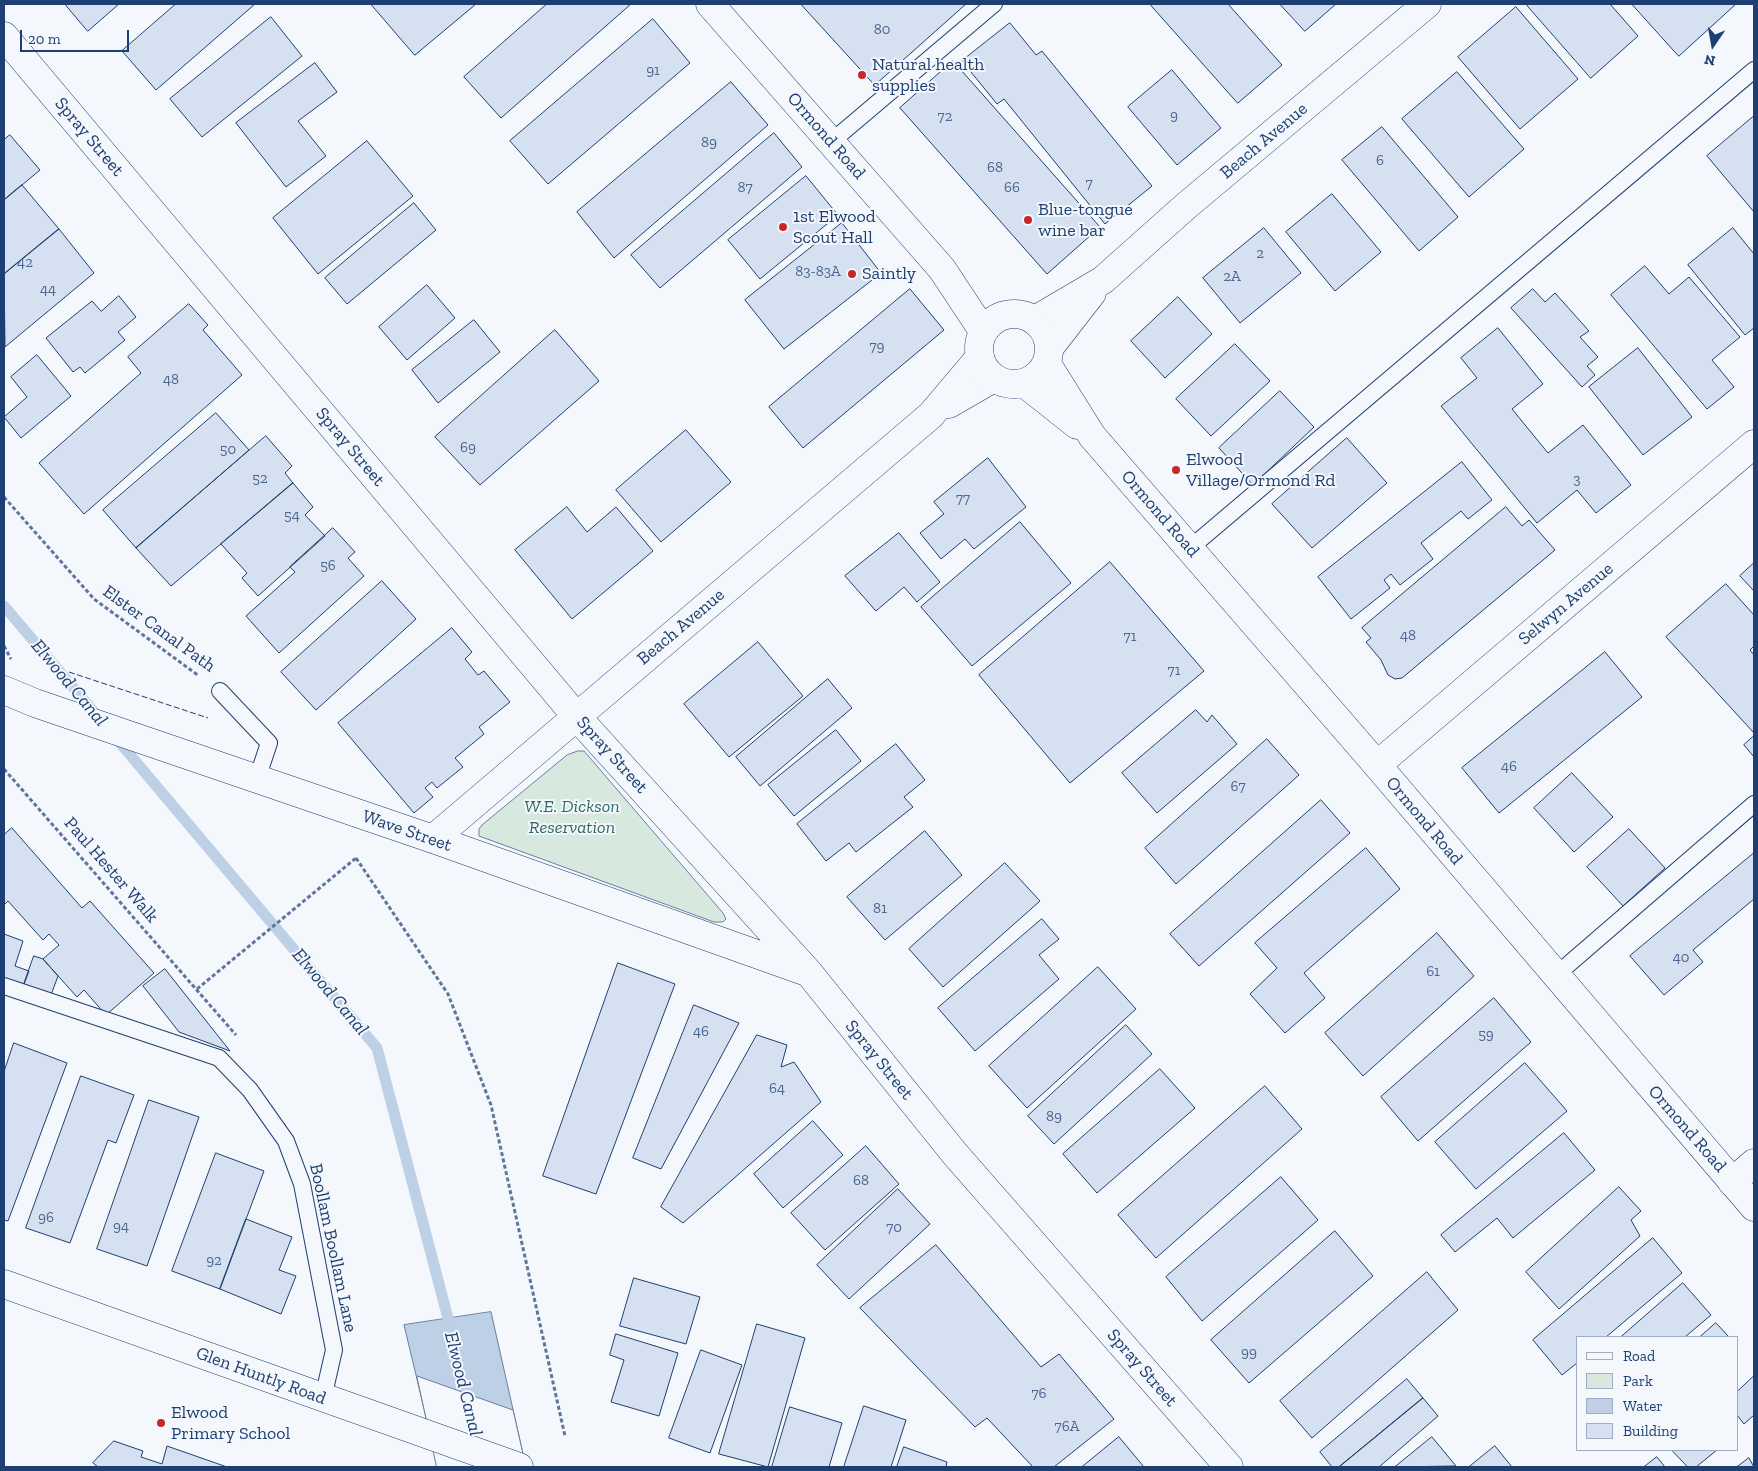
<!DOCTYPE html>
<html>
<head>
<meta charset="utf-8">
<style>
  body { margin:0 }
  #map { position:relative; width:1758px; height:1471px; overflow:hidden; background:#f4f7fb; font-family:"Zilla Slab",serif }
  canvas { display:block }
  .frame { position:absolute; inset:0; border:5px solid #1d3f73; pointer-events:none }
  .legend { position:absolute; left:1576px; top:1336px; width:162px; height:115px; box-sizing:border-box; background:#f4f7fb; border:1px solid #9eadc5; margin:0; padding:6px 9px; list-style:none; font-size:15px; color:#1d3f73 }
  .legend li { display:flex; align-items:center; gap:10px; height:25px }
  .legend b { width:25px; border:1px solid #9eadc5 }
  .north { position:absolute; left:1688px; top:20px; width:50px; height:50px; -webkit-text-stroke:4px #f4f7fb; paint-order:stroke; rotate:192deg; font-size:14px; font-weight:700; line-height:20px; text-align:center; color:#1d3f73 }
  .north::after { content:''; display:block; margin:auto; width:18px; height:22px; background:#1d3f73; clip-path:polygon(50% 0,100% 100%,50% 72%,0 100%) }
  .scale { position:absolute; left:20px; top:30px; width:109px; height:22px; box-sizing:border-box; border:2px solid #1d3f73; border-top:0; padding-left:6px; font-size:15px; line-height:18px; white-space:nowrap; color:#1d3f73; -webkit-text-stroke:4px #f4f7fb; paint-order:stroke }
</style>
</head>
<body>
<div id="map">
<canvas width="1758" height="1471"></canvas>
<div class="frame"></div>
<ul class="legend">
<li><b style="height:6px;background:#f4f7fb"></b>Road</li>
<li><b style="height:14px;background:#d7e8df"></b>Park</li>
<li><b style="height:14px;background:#bed0e5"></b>Water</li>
<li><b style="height:14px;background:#d5e0f0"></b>Building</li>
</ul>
<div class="north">N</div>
<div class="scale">20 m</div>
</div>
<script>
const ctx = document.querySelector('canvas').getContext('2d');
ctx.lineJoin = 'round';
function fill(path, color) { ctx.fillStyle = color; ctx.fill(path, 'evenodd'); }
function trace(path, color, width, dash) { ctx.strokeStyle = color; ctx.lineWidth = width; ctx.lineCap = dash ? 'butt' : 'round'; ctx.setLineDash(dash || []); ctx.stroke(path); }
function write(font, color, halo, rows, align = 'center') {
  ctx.font = font + ' "Zilla Slab",serif'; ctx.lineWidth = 4; ctx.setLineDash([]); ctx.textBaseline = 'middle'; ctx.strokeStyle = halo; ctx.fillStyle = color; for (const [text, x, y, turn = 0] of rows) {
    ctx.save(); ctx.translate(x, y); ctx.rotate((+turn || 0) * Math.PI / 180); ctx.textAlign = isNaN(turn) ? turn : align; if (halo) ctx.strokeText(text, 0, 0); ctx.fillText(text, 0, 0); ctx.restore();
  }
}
const green = new Path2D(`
  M578 751H584L723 913 726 919 723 922H714L479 836V829L482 825 567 755Z`);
const water = new Path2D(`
  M491 1312 526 1467H438L404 1325Z`);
const pier = new Path2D(`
  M417 1376 513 1410 526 1467H437Z`);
const stream = new Path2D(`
  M4 606 100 719
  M115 737 377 1048 449 1322`);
const building = new Path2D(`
  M65 4H119L88 31Z
  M176 4H255L156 90 122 51Z
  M371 4H476L415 55Z
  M547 4H631L501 118 464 77Z
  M801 4H966L875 85Z
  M1150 4H1228L1282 65 1238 103Z
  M1280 4H1336L1305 31Z
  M1526 4H1610L1638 36 1591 78Z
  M1632 4H1736L1679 56Z
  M1516 7 1578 79 1520 129 1458 57Z
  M271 17 302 56 202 137 170 99Z
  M653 19 690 63 548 184 510 141Z
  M1010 23 1036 55 1042 51 1152 186 1105 224 1004 99 997 104 962 61Z
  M953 61 1100 227 1047 274 900 108Z
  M315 63 337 92 298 121 326 156 286 187 236 123Z
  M1172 70 1221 128 1177 165 1128 107Z
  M1457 72 1524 149 1469 197 1402 119Z
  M731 82 768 125 614 258 577 212Z
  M1754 116V212L1707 156Z
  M1382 127 1458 217 1419 251 1342 160Z
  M774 133 802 167 660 288 631 255Z
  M10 135 40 170 4 200V140Z
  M367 141 413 196 318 274 273 218Z
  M806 176 838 215 760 279 728 240Z
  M22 185 59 229 4 274V200Z
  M1332 194 1381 252 1335 291 1286 232Z
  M414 203 436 230 347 304 325 278Z
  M842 223 881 273 784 349 745 300Z
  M1264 228 1301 273 1240 323 1203 278Z
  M1733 228 1754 254V328L1745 335 1688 265Z
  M59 229 94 273 5 347 4 274Z
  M1645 266 1669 294 1689 277 1740 337 1712 360 1734 387 1707 409 1611 295Z
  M427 285 455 318 407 360 379 327Z
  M910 289 944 330 803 448 769 407Z
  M1533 289 1545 302 1555 293 1589 331 1580 337 1598 357 1587 366 1595 375 1582 387 1511 308Z
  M119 296 136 317 118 332 125 340 85 373 80 367 73 372 46 338 92 301 101 311Z
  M1178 297 1212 334 1165 378 1131 341Z
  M189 304 208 325 203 330 242 375 84 514 39 463 141 373 128 357Z
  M474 320 500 352 438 403 412 370Z
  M1498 328 1543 384 1512 409 1548 453 1583 425 1631 485 1596 513 1577 490 1537 523 1441 406 1477 378 1461 358Z
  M555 330 599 381 480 485 435 437Z
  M1235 344 1270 381 1211 436 1176 399Z
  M1638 348 1692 417 1643 455 1589 387Z
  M37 355 71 396 21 438 4 417 27 397 11 377Z
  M1280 391 1314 427 1253 485 1219 448Z
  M216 413 249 450 136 548 103 510Z
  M686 430 731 482 661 542 616 490Z
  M266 436 292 466 285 473 293 483 171 586 136 548Z
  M1347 438 1387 483 1312 548 1272 504Z
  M988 458 1026 507 974 549 965 539 941 559 920 533 944 514 934 502Z
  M1462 462 1492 500 1468 519 1461 511 1421 543 1433 559 1400 585 1391 574 1384 580 1390 588 1351 619 1318 577Z
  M293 483 313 507 305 515 325 536 258 596 242 578 247 573 221 544Z
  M567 507 587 532 616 507 653 551 572 619 515 550Z
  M1506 507 1522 526 1529 520 1555 550 1402 678 1395 679 1388 675 1381 660 1366 642 1371 638 1362 628Z
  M1020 522 1071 583 972 666 921 607Z
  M333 528 355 552 348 558 364 576 279 653 246 616 295 572 290 567Z
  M899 533 940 582 917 602 904 587 876 611 845 576Z
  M1110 562 1204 671 1070 783 979 675Z
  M1754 563V591L1740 576Z
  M382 581 416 619 316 710 281 672Z
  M1726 584 1754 615V646L1750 650 1754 655V733L1666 637Z
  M452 628 472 652 465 659 478 675 484 671 510 702 479 727 484 734 455 758 463 767 437 788 432 782 425 788 433 797 414 813 338 723Z
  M758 642 803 696 729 757 684 704Z
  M1605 652 1642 697 1499 813 1462 768Z
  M828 679 852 708 760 786 736 757Z
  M1196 710 1207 722 1212 715 1237 744 1157 813 1122 773Z
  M836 730 861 761 794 816 768 785Z
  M1754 736V757L1744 745Z
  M1267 739 1299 775 1176 884 1145 848Z
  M896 744 925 780 904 797 913 807 856 852 849 843 826 861 797 824Z
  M1572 773 1613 817 1574 852 1534 808Z
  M1321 800 1350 833 1199 966 1170 934Z
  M12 828 82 908 90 901 154 973 106 1015 84 990 77 997 43 959 59 945 49 934 43 940 8 901 4 905V835Z
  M1629 829 1665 868 1623 906 1587 867Z
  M925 831 962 875 885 940 847 897Z
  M1366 848 1400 889 1304 973 1325 998 1285 1033 1250 994 1277 968 1255 943Z
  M1754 853V899L1693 950 1703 962 1664 995 1630 956Z
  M1005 863 1040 901 943 987 909 949Z
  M1042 919 1059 939 1039 955 1059 979 975 1051 938 1008Z
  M1437 933 1474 976 1363 1076 1325 1033Z
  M4 934 23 941 15 966 29 971 23 987 4 981Z
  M34 956 43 959 58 976 51 995 23 987Z
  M618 963 675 984 596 1194 543 1176Z
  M1098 967 1136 1009 1027 1108 989 1066Z
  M165 969 230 1051 179 1032 143 986Z
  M1494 998 1531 1042 1418 1141 1381 1097Z
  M694 1005 739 1023 661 1169 633 1158Z
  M1126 1025 1152 1054 1054 1144 1028 1116Z
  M757 1035 787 1045 781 1067 794 1062 821 1102 683 1223 661 1207Z
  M14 1043 67 1063 8 1221 4 1220V1072Z
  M1525 1063 1567 1111 1476 1189 1435 1142Z
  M1160 1069 1195 1108 1097 1193 1063 1154Z
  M81 1076 134 1095 116 1143 108 1140 70 1243 26 1228Z
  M1265 1086 1302 1129 1156 1258 1118 1215Z
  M149 1100 199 1117 147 1266 97 1249Z
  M813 1121 843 1155 783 1208 754 1174Z
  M1564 1133 1595 1170 1513 1238 1497 1218 1455 1252 1441 1235Z
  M866 1146 899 1184 825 1250 791 1213Z
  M216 1153 264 1171 220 1289 172 1271Z
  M1281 1177 1318 1220 1202 1321 1166 1277Z
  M1619 1187 1641 1211 1631 1220 1640 1236 1559 1309 1526 1272Z
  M898 1189 930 1224 849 1299 817 1265Z
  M246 1219 292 1237 279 1270 296 1276 281 1314 220 1289Z
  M1335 1231 1373 1276 1249 1383 1211 1340Z
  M1653 1238 1682 1273 1606 1337H1577V1363L1562 1375 1533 1340Z
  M936 1245 1041 1367 1059 1354 1114 1419 1054 1467H1033L987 1418 975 1427 860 1308Z
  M1427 1272 1458 1310 1312 1438 1280 1401Z
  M634 1278 700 1297 686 1344 620 1326Z
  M1683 1283 1711 1315 1685 1337H1621Z
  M1716 1323 1729 1337H1700Z
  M757 1324 805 1338 768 1467 719 1454Z
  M616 1334 678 1353 659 1416 611 1402 624 1360 610 1355Z
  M701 1350 742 1365 710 1453 669 1438Z
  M1754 1376V1415L1744 1424 1737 1415V1392Z
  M1407 1379 1423 1398 1339 1467H1332L1320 1452Z
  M1423 1398 1438 1416 1379 1467H1339Z
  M864 1406 906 1420 891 1467H844Z
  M790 1407 842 1423 829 1467H772Z
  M1119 1437 1144 1467H1082Z
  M1432 1437 1456 1466 1395 1467Z
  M114 1441 143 1451 141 1457 162 1464 167 1446 227 1467H98L93 1463Z
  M1495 1446 1512 1467H1469Z
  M904 1447 947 1462 946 1467H897Z
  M1672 1450H1717L1696 1467H1688Z
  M1657 1457 1665 1467H1644Z
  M1749 1458 1754 1467H1737Z`);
const path = new Path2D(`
  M4 497 94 599 199 676
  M4 646 11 659
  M4 769 236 1035
  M356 858 448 994 491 1105 565 1436
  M197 989 356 858`);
const service = new Path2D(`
  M831 142 994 4
  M1189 549 1754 70
  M220 691 269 743 257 779
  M1555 976 1754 804
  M4 986 219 1058 250 1090 286 1141 302 1184 334 1350 323 1398`);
const minor = new Path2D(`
  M4 36 576 716 809 973 955 1154 1229 1467
  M1035 320 1103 280 1186 206 1427 4
  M1050 347 1092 293
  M949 404 994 378
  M4 690 35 703 433 839 807 972
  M1377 765 1754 444
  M433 839 931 415 980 357
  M1732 1182 1754 1163`);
const tertiary = new Path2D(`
  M710 4 942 269 983 331
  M979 349a35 35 0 1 1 70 0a35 35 0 1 1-70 0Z
  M1047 364 1092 436 1377 765 1754 1207
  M1024 383 1077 425`);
const secondary = new Path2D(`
  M4 1284 519 1467`);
const fence = new Path2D(`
  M69 672 208 718`);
const markers = [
  [862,75,5,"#c62828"],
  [1028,220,5,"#c62828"],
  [783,227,5,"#c62828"],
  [852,274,5,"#c62828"],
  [1176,470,5,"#c62828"],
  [161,1423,5,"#c62828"]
];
const numberNames = [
  ["80",882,30],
  ["91",653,71],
  ["9",1174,116],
  ["72",945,117],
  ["89",709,143],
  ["6",1380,161],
  ["68",995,168],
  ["7",1089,184],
  ["87",745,188],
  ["66",1012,188],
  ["2",1260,254],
  ["42",25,263],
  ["83-83A",818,272],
  ["2A",1232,277],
  ["44",48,290],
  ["79",877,347],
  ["48",171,380],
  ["69",468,448],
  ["50",228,450],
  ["52",260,479],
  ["3",1577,480],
  ["77",963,499],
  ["54",292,516],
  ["56",328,566],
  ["48",1408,636],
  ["71",1130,637],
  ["71",1174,671],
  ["46",1509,767],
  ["67",1238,787],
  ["81",880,909],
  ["40",1681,958],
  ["61",1433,972],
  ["46",701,1032],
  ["59",1486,1035],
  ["64",777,1089],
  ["89",1054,1117],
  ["68",861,1181],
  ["96",46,1218],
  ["94",121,1227],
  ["70",894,1228],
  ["92",214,1261],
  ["99",1249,1353],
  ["76",1039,1394],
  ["76A",1067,1427]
];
const poiNames = [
  ["Natural health",872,65],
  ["supplies",872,86],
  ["Blue-tongue",1038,210],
  ["wine bar",1038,231],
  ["1st Elwood",793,217],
  ["Scout Hall",793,238],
  ["Saintly",862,274],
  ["Elwood",1186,460],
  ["Village/Ormond Rd",1186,481],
  ["Elwood",171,1413],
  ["Primary School",171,1434]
];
const streetNames = [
  ["Ormond Road",826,136,49],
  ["Spray Street",89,137,50],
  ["Beach Avenue",1264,141,-40],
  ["Spray Street",350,447,50],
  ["Ormond Road",1160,514,49],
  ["Selwyn Avenue",1566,604,-40],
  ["Beach Avenue",681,627,-40],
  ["Elster Canal Path",159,629,36],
  ["Spray Street",612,755,48],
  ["Ormond Road",1424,821,50],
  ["Wave Street",407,831,19],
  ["Paul Hester Walk",111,870,49],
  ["Spray Street",879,1060,51],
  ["Ormond Road",1687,1129,49],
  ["Boollam Boollam Lane",333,1248,78],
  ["Spray Street",1142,1368,49],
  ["Glen Huntly Road",261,1376,20]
];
const parkNames = [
  ["W.E. Dickson",572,807],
  ["Reservation",572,828]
];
const waterNames = [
  ["Elwood Canal",69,683,50],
  ["Elwood Canal",330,992,50],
  ["Elwood Canal",463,1384,76]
];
fill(green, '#d7e8df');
trace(green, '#687fa3', 1);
fill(water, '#bed0e5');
trace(water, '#687fa3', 1);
fill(pier, '#f4f7fb');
trace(pier, '#687fa3', 1);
trace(stream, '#bed0e5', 11);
fill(building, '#d5e0f0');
trace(building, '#1d3f73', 1);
trace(service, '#1d3f73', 18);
trace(minor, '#1d3f73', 29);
trace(tertiary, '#1d3f73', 29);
trace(secondary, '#1d3f73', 29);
trace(path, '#5e769c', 3, [4, 2.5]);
trace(service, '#f4f7fb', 16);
trace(minor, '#f4f7fb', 28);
trace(tertiary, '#f4f7fb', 28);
trace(secondary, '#f4f7fb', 28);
trace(fence, '#1d3f73', 1, [6, 2.5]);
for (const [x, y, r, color] of markers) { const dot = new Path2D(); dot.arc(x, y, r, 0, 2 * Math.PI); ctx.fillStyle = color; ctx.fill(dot); trace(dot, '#f4f7fb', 2); }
write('15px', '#4b6792', null, numberNames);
write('18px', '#1d3f73', '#f4f7fb', poiNames, 'left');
write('18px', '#1d3f73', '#f4f7fb', streetNames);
write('italic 18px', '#2c6c60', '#f4f7fb', parkNames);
write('italic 19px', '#1d3f73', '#f4f7fb', waterNames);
</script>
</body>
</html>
